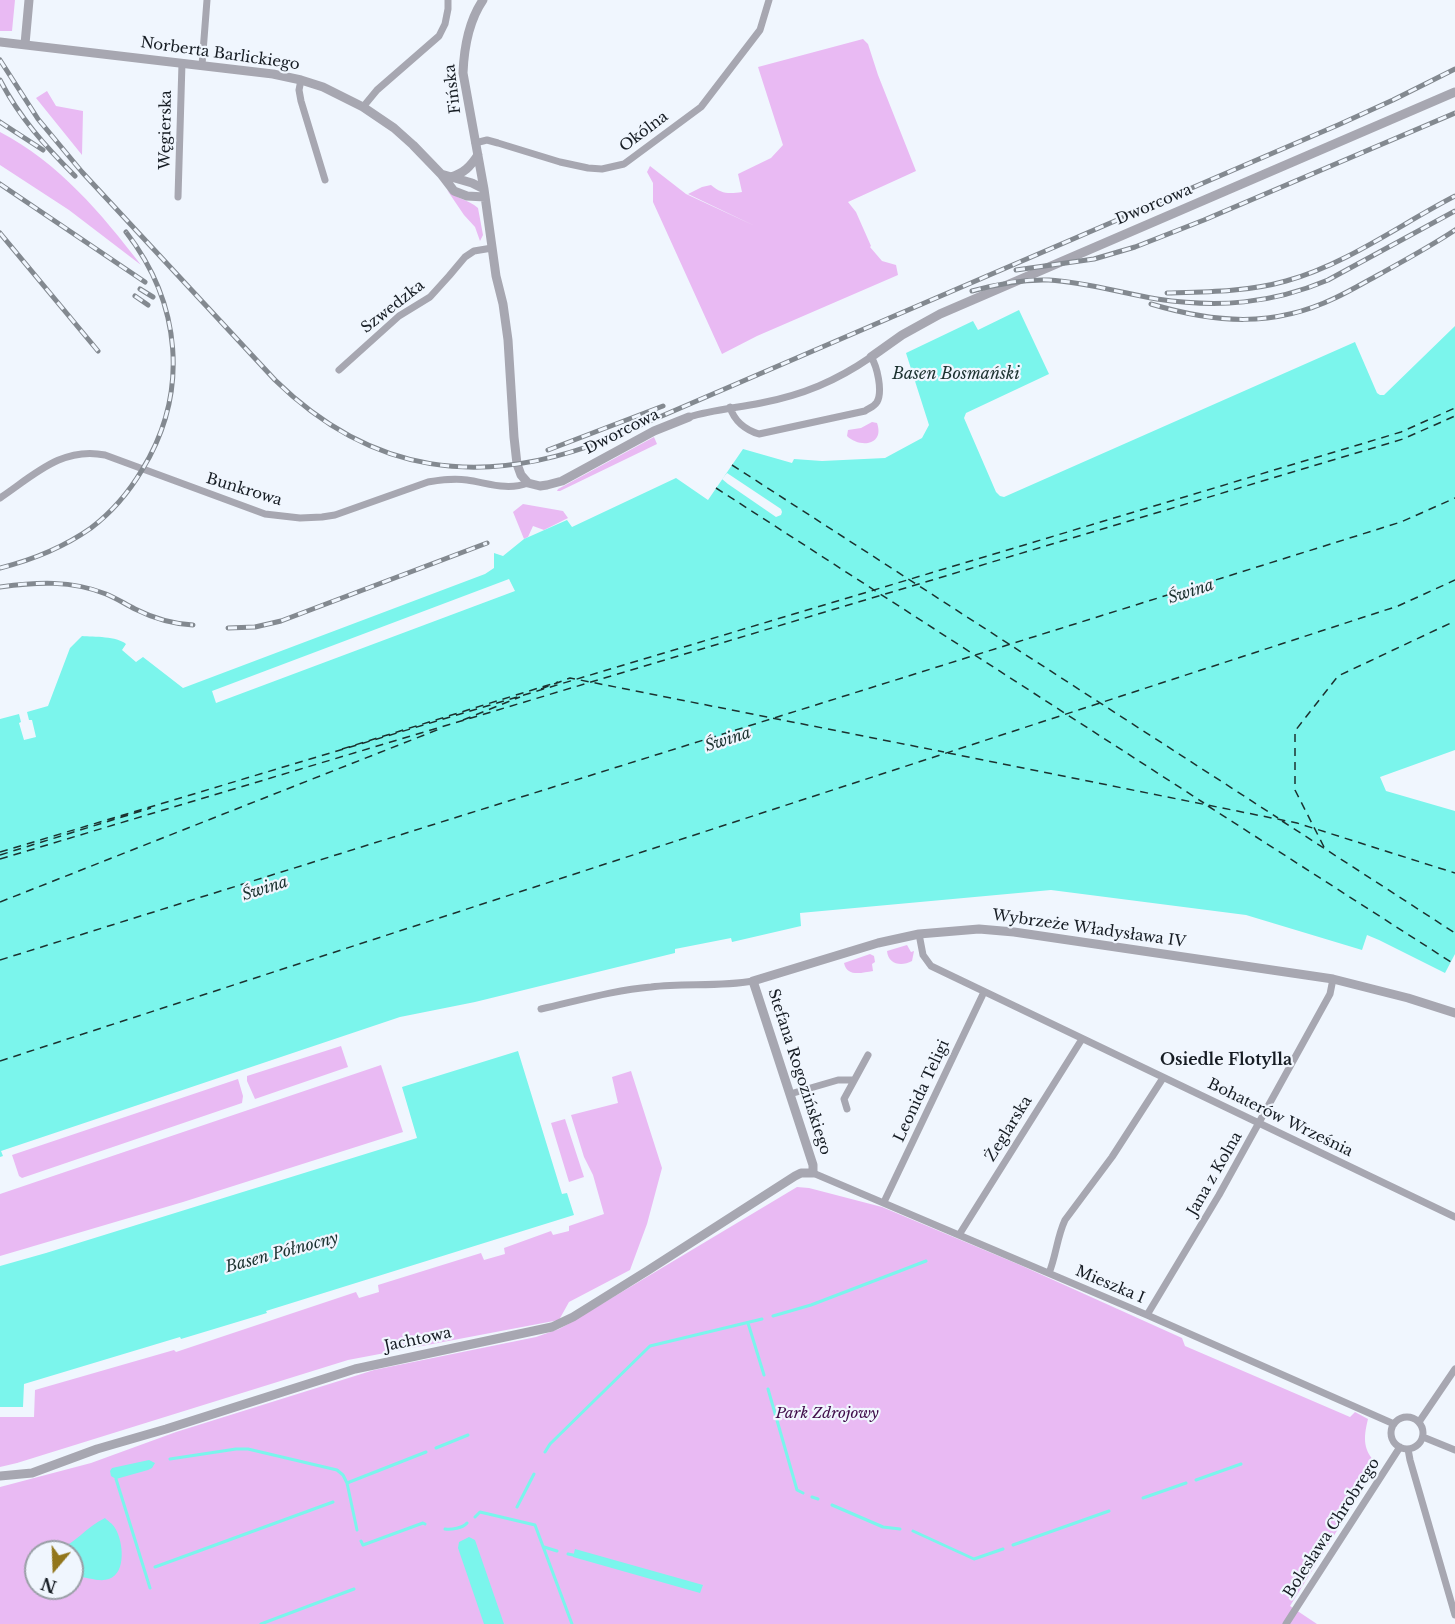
<!DOCTYPE html>
<html>
<head>
<meta charset="utf-8">
<style>
  body { margin:0 }
  #map { position:relative; width:1455px; height:1624px; overflow:hidden; background:#f0f6fe; font-family:"Libre Baskerville",serif }
  canvas { display:block }
  .north { position:absolute; left:24px; top:1540px; width:60px; height:60px; box-sizing:border-box; background:#f0f6fe; border:2px solid #999fa6; border-radius:50%; rotate:199deg; font-size:16px; font-weight:700; line-height:24px; text-align:center; color:#161c23 }
  .north::after { content:''; display:block; margin:auto; width:21px; height:27px; background:#92761c; clip-path:polygon(50% 0,100% 100%,50% 72%,0 100%) }
</style>
</head>
<body>
<div id="map">
<canvas width="1455" height="1624"></canvas>
<div class="north">N</div>
</div>
<script>
const ctx = document.querySelector('canvas').getContext('2d');
ctx.lineJoin = 'round';
function fill(path, color) { ctx.fillStyle = color; ctx.fill(path, 'evenodd'); }
function trace(path, color, width, dash) { ctx.strokeStyle = color; ctx.lineWidth = width; ctx.lineCap = dash ? 'butt' : 'round'; ctx.setLineDash(dash || []); ctx.stroke(path); }
function write(font, color, halo, rows, align = 'center') {
  ctx.font = font + ' "Libre Baskerville",serif'; ctx.lineWidth = 4.5; ctx.setLineDash([]); ctx.textBaseline = 'middle'; ctx.strokeStyle = halo; ctx.fillStyle = color; for (const [text, x, y, turn = 0] of rows) {
    ctx.save(); ctx.translate(x, y); ctx.rotate((+turn || 0) * Math.PI / 180); ctx.textAlign = isNaN(turn) ? turn : align; if (halo) ctx.strokeText(text, 0, 0); ctx.fillText(text, 0, 0); ctx.restore();
  }
}
const green = new Path2D(`
  M0 0H15L12 31H0Z
  M863 39 868 44 878 75 916 171 848 202 856 212 871 246 870 247 882 261 896 265 898 275 757 336 722 354 653 202V183L647 172 650 166 686 194 755 226 688 194 702 187 711 185C721 194 729 194 742 192L738 174 771 158 783 145 758 67Z
  M47 91 56 106 83 111 82 155 36 98Z
  M0 132C59 163 101 213 141 265L69 210 0 165Z
  M447 190C456 199 468 199 478 208L483 235 480 241 475 227 464 215Z
  M872 422 877 423C885 446 859 448 847 436L848 430 861 428Z
  M654 437 657 444 560 491H557L558 489Z
  M523 504 563 511 568 518 544 530 533 526 528 537 524 539 513 512Z
  M907 945 911 952 914 951 912 961C901 967 888 964 887 951Z
  M870 954 874 956 875 962 872 964 873 971C861 973 847 977 844 963Z
  M341 1046 348 1067 255 1099 247 1081V1076Z
  M381 1065 403 1132 183 1202 0 1256V1194Z
  M631 1071 662 1168 647 1224 630 1270 569 1302 559 1320 348 1360 17 1463 0 1467V1417H34L35 1390 174 1350 176 1352 356 1292 359 1298 379 1292 378 1285 481 1253 484 1260 505 1254 504 1248 551 1231 553 1235 569 1231V1226L604 1214 593 1175 584 1157 571 1115 618 1103 612 1077Z
  M238 1079 243 1096 242 1103 22 1178 19 1176 12 1155Z
  M565 1119 584 1177 569 1182 551 1123Z
  M797 1187 809 1188 882 1207 1020 1265 1182 1338 1185 1346 1350 1417 1355 1412 1368 1419C1363 1439 1363 1451 1378 1465L1290 1606 1317 1624H0V1487L91 1463 176 1432 374 1370 536 1337 559 1329 570 1323ZM36 1552H72V1588H36Z`);
const water = new Path2D(`
  M1019 310 1049 374 966 413 964 418 996 492 1000 496 1004 497 1355 342 1377 393 1380 395H1384L1455 326V750L1380 777 1386 791 1455 811V954L1445 973 1379 940 1367 935 1362 950 1246 915 1051 890 800 913 801 926 732 942 731 938 675 949V953L475 1002 400 1017 1 1151 3 1156 0 1157V719L19 714 21 722 19 723 24 740 36 737 32 720H29L27 712 48 706 70 648 82 636C94 637 117 636 126 644L122 650 136 662 143 657 183 688 485 574 494 568V553L503 556 524 539 567 520 572 527 676 478 708 500 743 449 792 463 794 459 822 461 885 458 922 438 929 425 906 353 973 321 978 330Z
  M518 1051 562 1194 567 1193 574 1215 266 1311 267 1313 181 1339 180 1337 24 1384 23 1407H0V1266L46 1253 417 1138 402 1087Z
  M149 1460 155 1463 152 1468 148 1470 116 1479 111 1476 110 1471 112 1468Z
  M105 1518C108 1521 113 1524 115 1528 123 1540 127 1573 109 1579 98 1583 84 1575 72 1577V1552H55C75 1544 86 1527 105 1518Z
  M469 1537 475 1540 504 1624H484L458 1548 459 1542Z
  M575 1549 703 1585 700 1593 573 1557Z`);
const pier = new Path2D(`
  M727 473 781 509 782 512 781 515 776 517 728 484 722 479Z
  M509 579 515 591 216 703 212 691Z`);
const stream = new Path2D(`
  M773 1316 811 1305 926 1261
  M748 1323 764 1375
  M768 1389 797 1490 803 1493
  M436 1448 468 1435
  M545 1452 550 1444 650 1346 762 1319
  M170 1459 236 1449H248L337 1470 343 1475 347 1483
  M116 1479 150 1588
  M1196 1480 1241 1464
  M812 1497 818 1499
  M1143 1498 1186 1483
  M832 1505 883 1527 900 1529
  M517 1507 534 1474
  M475 1517 480 1512 535 1525 572 1624
  M445 1529C451 1530 463 1528 467 1523
  M357 1530 347 1483 426 1452
  M913 1531 974 1559 1003 1549
  M361 1541 363 1545 423 1523 425 1524
  M1013 1545 1109 1511
  M544 1547 557 1551
  M568 1554 573 1555
  M155 1567 333 1502
  M261 1624 354 1589`);
const ferry = new Path2D(`
  M732 465 1278 818
  M716 488 1204 803
  M541 689 570 678 944 752
  M463 720 520 697
  M342 749 558 682
  M948 753 1297 823 1455 873
  M1208 806 1451 962
  M1282 821 1455 933
  M1324 847 1295 790V731L1338 676 1455 621
  M0 852 1401 432 1455 408
  M0 855 151 808
  M0 859 1403 439 1455 416
  M0 902 442 728
  M0 960 1401 522 1455 498
  M0 1061 1398 606 1455 580`);
const minor = new Path2D(`
  M202 65 207 0
  M301 80 299 90 301 101 325 180
  M363 107 377 90 439 36 445 24 448 9V0
  M475 143 487 140 498 143 560 162 588 168 602 169 624 164 701 107 760 30 769 0
  M178 197 182 63
  M339 370 399 316 430 297 449 276 465 257 474 251 492 248
  M689 417C712 410 736 408 761 403 803 395 836 381 871 357 877 366 883 391 877 402 874 407 869 408 865 411L759 434C746 430 734 421 730 407
  M0 498C33 476 62 446 105 455L265 514 300 518 322 517 335 515 428 482C441 480 453 478 467 480 488 483 507 491 528 483
  M919 934 923 955 931 966 1455 1217
  M541 1009C577 1001 614 990 651 987 685 983 719 987 753 981
  M790 1094 838 1080H854
  M847 1109 844 1099 868 1055
  M813 1173 1147 1315 1394 1424
  M884 1202 984 992
  M959 1235 1082 1039
  M1049 1273C1056 1256 1057 1237 1065 1220L1112 1157 1163 1078
  M1147 1315 1219 1195 1330 994 1333 979
  M1391 1433a16 16 0 1 1 32 0a16 16 0 1 1-32 0Z
  M1419 1422 1455 1369
  M1423 1437 1455 1450
  M1408 1449 1410 1460 1455 1615
  M1286 1624 1400 1447`);
const tertiary = new Path2D(`
  M483 0C468 22 464 48 463 73L484 189 496 276 503 304 508 340 514 437 517 464 521 475 528 483 540 486 547 485 562 481 654 431 689 417
  M0 42 273 74 301 80 323 87 363 107 394 128 413 145 441 174 454 191 467 196 485 197
  M25 44 29 0
  M441 174 472 183 484 189
  M451 177C464 173 470 167 478 155
  M871 357 902 335 940 314 1455 92
  M0 1476 32 1473 97 1449 166 1429 355 1369 552 1327 573 1317 647 1271 795 1176 801 1173H813V1165L753 981 878 943 919 934 979 929 1014 932 1333 979 1408 998 1455 1013`);
const rail = new Path2D(`
  M0 60 38 119 82 172 275 380C372 475 482 488 606 440L1338 125 1393 100 1455 69
  M0 80C19 117 46 147 75 176
  M0 122 43 150
  M0 184 145 282
  M0 233 98 351
  M1016 270 1094 259 1135 247 1204 220 1455 113
  M140 289 153 297
  M972 291C997 284 1022 279 1049 280 1085 282 1121 293 1157 299 1218 308 1271 304 1328 280L1455 211
  M1167 293C1206 292 1247 292 1286 281 1347 264 1399 225 1455 196
  M135 296 148 305
  M1151 304C1215 323 1273 328 1335 298 1350 291 1365 282 1380 274 1405 260 1431 246 1455 230
  M548 450 663 406
  M0 568C32 560 64 547 91 528 112 512 129 492 142 470 190 392 181 303 126 232
  M0 587C37 582 71 580 106 594 116 598 125 604 135 609 153 618 173 624 193 625
  M228 628 255 627 281 621 487 543`);
const streetNames = [
  ["Norberta Barlickiego",220,54,8],
  ["Fińska",453,89,-97],
  ["Węgierska",166,130,-89],
  ["Okólna",644,132,-37],
  ["Dworcowa",1154,205,-23],
  ["Szwedzka",393,307,-38],
  ["Dworcowa",622,432,-27],
  ["Bunkrowa",244,490,17],
  ["Wybrzeże Władysława IV",1089,929,8],
  ["Stefana Rogozińskiego",799,1072,72],
  ["Leonida Teligi",922,1091,-65],
  ["Bohaterów Września",1280,1118,26],
  ["Żeglarska",1009,1129,-58],
  ["Jana z Kolna",1215,1174,-60],
  ["Mieszka I",1110,1285,23],
  ["Jachtowa",418,1340,-12],
  ["Bolesława Chrobrego",1332,1528,-57]
];
const parkNames = [
  ["Park Zdrojowy",827,1414]
];
const waterNames = [
  ["Basen Bosmański",956,374],
  ["Świna",1191,592,-18],
  ["Świna",728,740,-18],
  ["Świna",265,889,-18],
  ["Basen Północny",282,1253,-15]
];
const neighbourhoodNames = [
  ["Osiedle Flotylla",1226,1060]
];
fill(green, '#e9baf3');
fill(water, '#7bf5ec');
fill(pier, '#f0f6fe');
trace(stream, '#7bf5ec', 3);
trace(ferry, '#1c3230', 1.5, [8, 6]);
trace(minor, '#a7a7b1', 7);
trace(tertiary, '#a7a7b1', 9);
trace(rail, '#838990', 5);
trace(rail, '#f0f6fe', 3, [9]);
write('15px', '#161c23', '#f0f6fe', streetNames);
write('italic 15px', '#400d4a', '#f0f6fe', parkNames);
write('italic 16px', '#1c3230', '#f0f6fe', waterNames);
write('bold 16px', '#161c23', '#f0f6fe', neighbourhoodNames);
</script>
</body>
</html>
